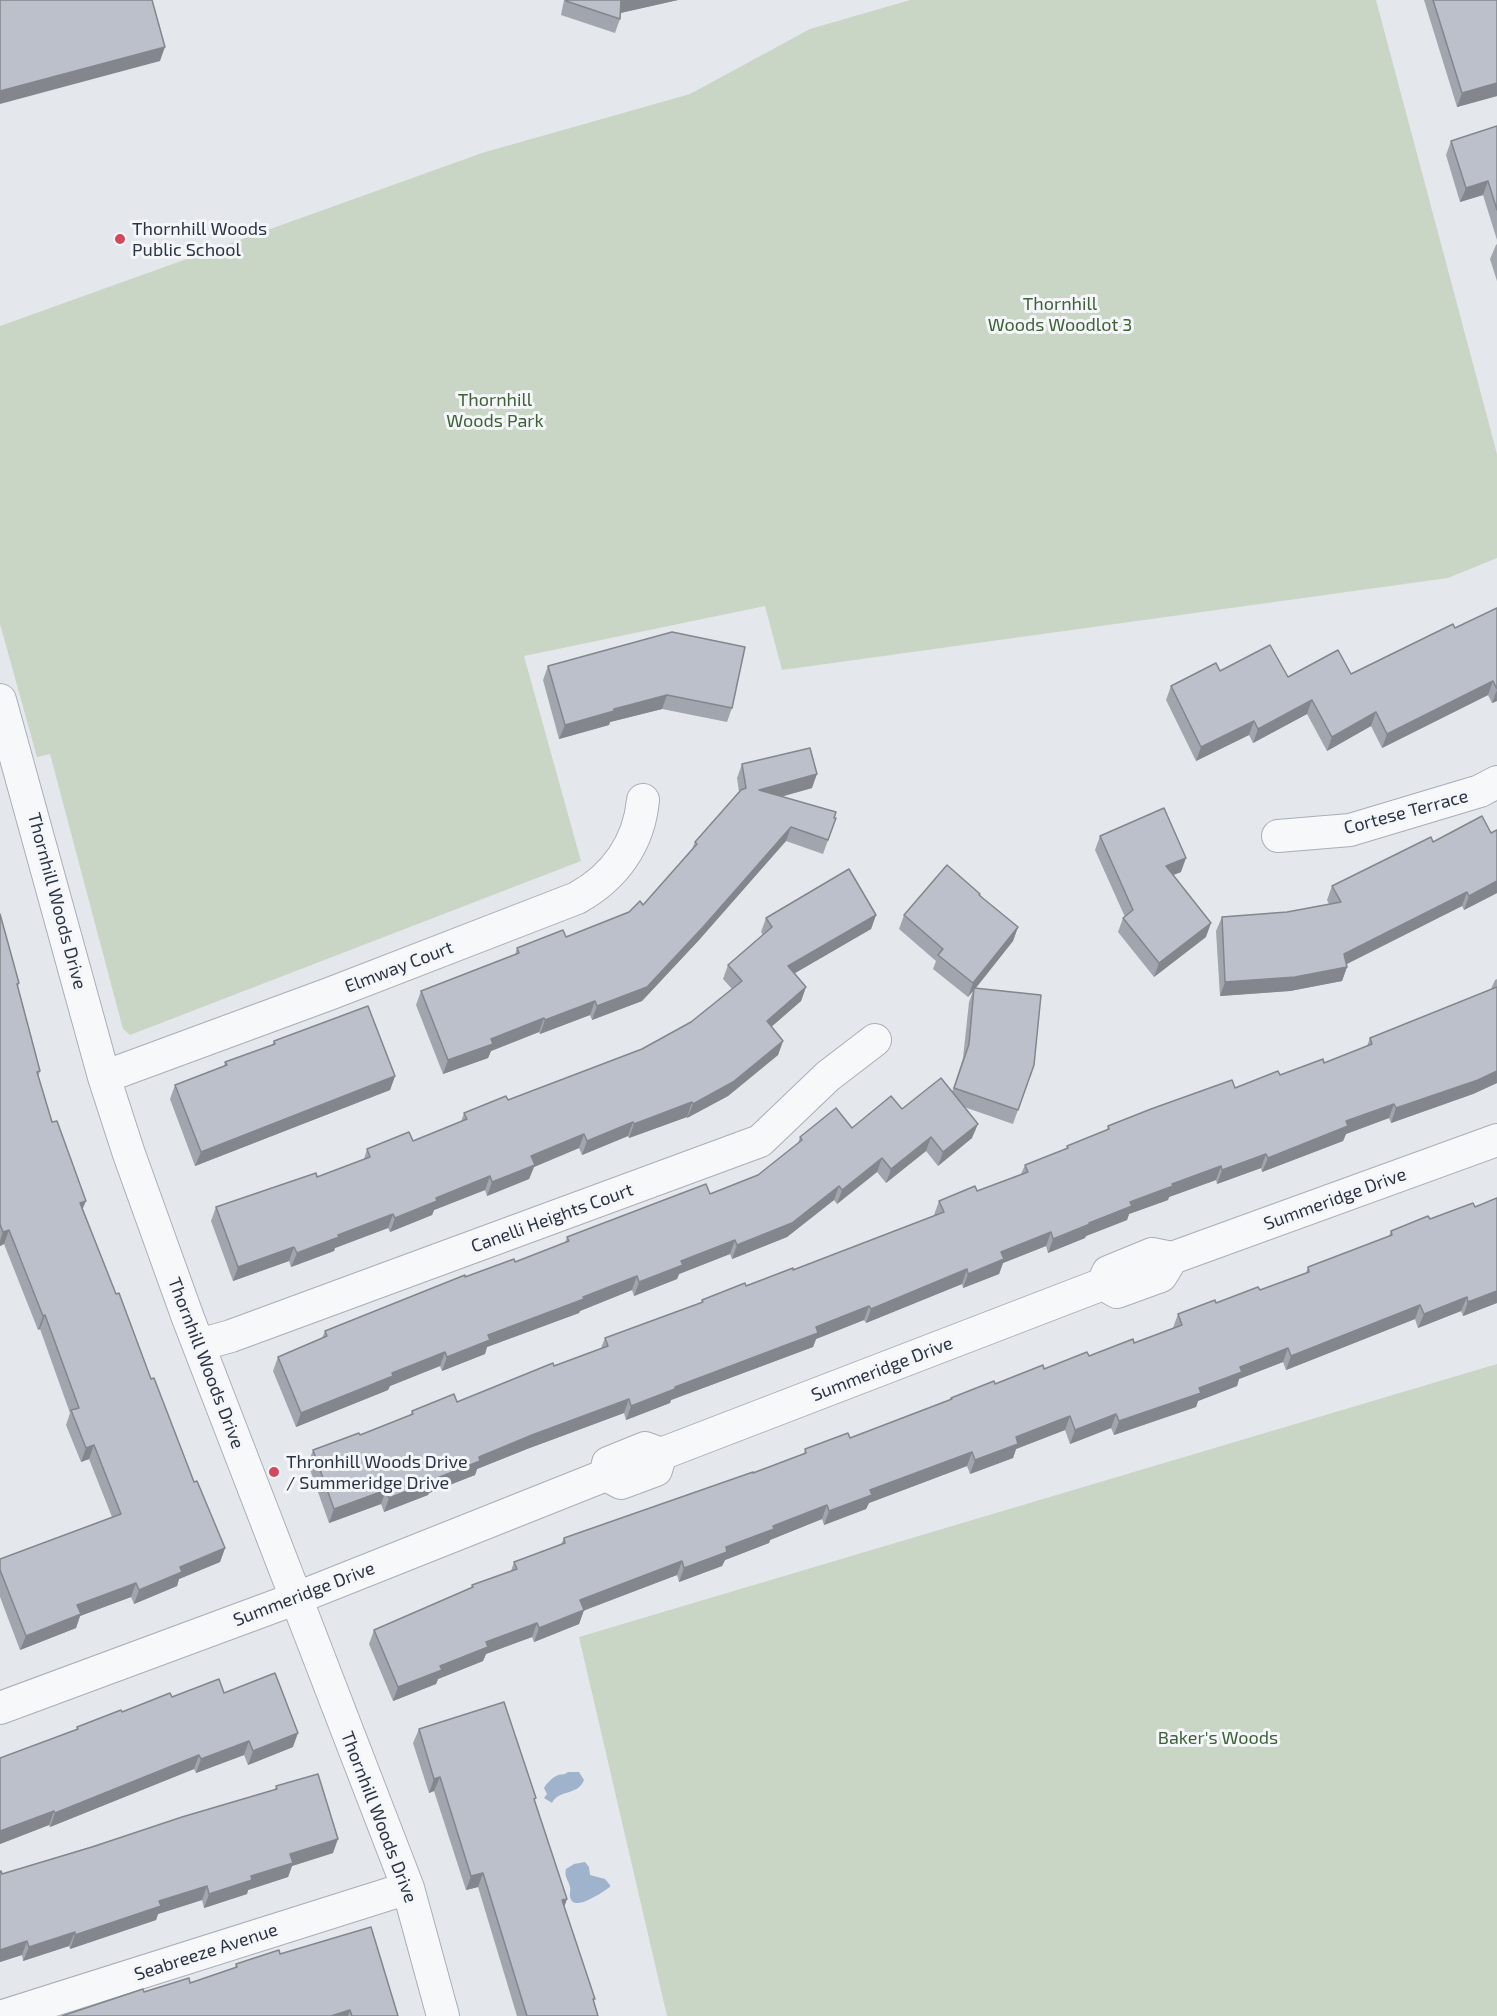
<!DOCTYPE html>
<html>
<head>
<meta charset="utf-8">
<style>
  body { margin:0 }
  canvas { display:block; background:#e4e7ec }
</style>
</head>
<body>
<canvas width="1497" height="2016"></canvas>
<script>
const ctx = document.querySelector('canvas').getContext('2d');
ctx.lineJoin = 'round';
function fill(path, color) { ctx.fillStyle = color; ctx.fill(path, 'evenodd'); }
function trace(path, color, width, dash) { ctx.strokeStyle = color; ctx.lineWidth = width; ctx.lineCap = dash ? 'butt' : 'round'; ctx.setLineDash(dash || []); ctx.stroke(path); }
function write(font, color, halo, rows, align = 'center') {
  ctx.font = font + ' "Exo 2",sans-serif'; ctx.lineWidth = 6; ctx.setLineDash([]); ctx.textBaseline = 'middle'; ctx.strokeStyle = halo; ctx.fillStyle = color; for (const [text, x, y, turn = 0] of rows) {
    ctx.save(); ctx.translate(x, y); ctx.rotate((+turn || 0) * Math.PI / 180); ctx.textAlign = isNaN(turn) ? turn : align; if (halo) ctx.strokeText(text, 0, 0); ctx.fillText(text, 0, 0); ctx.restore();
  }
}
const green = new Path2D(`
  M910 0H1376L1497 454V558L1448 578 782 670 765 606 524 656 581 861 130 1035 123 1029 50 754 37 757 0 624V326L482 153 690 94 810 29Z
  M1497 1364V2016H667L579 1637Z`);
const water = new Path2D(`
  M568 1772H579L584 1780C578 1796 559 1789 552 1803L544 1798 547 1794 544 1788C546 1784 553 1777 556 1776 561 1773 563 1776 568 1772Z
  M585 1862 589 1867 590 1875 605 1879 610 1885V1887C603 1892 578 1909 572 1901 568 1896 571 1892 570 1887 568 1879 564 1877 566 1869L574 1864Z`);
const minor = new Path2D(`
  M0 700 104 1077 129 1154 188 1318 408 1888 443 2016
  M1278 836 1350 830 1480 791 1497 782
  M104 1077 329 994 577 898C615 877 639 843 643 800
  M1103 1284 1117 1292 1161 1276 1172 1258
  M199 1345 231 1336 760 1141 828 1076 875 1040
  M606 1475 608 1463 645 1448 661 1454 1103 1284 1108 1272 1152 1254 1172 1258 1497 1140
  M606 1475 621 1483 656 1470 661 1454
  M0 1708 297 1598 606 1475
  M3 2016 408 1888`);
const wall = new Path2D(`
  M564 0H678L620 13V19L615 33 561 15Z
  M1424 0H1497V96L1457 107Z
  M1497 126V240L1483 195 1460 202 1446 155 1451 141Z
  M1497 244V281L1490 259 1496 245Z
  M1497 608V701L1492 703 1488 695 1382 748 1371 726 1327 751 1307 714 1253 743 1249 735 1196 761 1166 700 1171 686 1220 671 1288 677 1351 674 1455 628Z
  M548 666 732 708 727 722 662 709 610 722 609 725 559 739 543 680Z
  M742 764 812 788 781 797 836 818 823 854 786 841 699 940 642 1001 592 1020 590 1015 540 1034 539 1032 491 1051 488 1058 443 1074 416 1005 421 991 515 955 517 948 566 937 629 912 643 905 692 849 695 842 739 792 737 778Z
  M1497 830V893L1464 910 1462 906 1346 964 1347 967 1342 981 1290 991 1220 996 1216 931 1222 917 1287 912 1329 904 1327 900 1332 886 1433 842 1491 833Z
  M1100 836 1181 872 1173 875 1206 937 1154 977 1118 932 1123 918 1125 917 1095 850Z
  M980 894V896L1018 927 1013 941 976 988 1034 1065 1013 1124 964 1107 972 1138 938 1166 926 1151 886 1183 877 1172 837 1204 834 1200 787 1237 732 1259 730 1254 679 1274 677 1279 634 1296 632 1290 580 1311 579 1313 487 1347 485 1354 442 1371 440 1366 390 1386 388 1390 296 1427 273 1371 278 1357 322 1338 325 1331 465 1277 515 1262 565 1243 567 1237 710 1194 758 1175 798 1144 800 1137 852 1128 952 1092 963 1058 969 1002 973 991 968 997 933 969 936 961 899 929 904 915Z
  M0 914 19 983 18 987 40 1071 38 1077 52 1122 83 1209 116 1294 194 1482 225 1548 220 1562 179 1579 177 1586 134 1604 131 1597 80 1616 76 1628 20 1650 0 1597V1559L112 1517 89 1459 81 1462 66 1425 70 1413 40 1329 38 1330 4 1244 0 1246Z
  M876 915 871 929 795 973 806 987 801 1001 771 1027 783 1041 778 1055 728 1096 687 1118V1117L629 1138 628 1136 582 1155 579 1148 534 1167 529 1179 487 1196 485 1190 434 1210 432 1215 390 1232 388 1228 335 1248 334 1251 291 1267 289 1261 233 1281 211 1221 216 1207 317 1177 364 1159 367 1149 413 1141 461 1122 464 1113 508 1100 642 1049 691 1022 732 989 723 979 728 965 763 935 761 932 766 918Z
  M1497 979V1083L1473 1094 1391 1123 1389 1118 1346 1134 1343 1141 1262 1172 1261 1168 1217 1184 1216 1180 1169 1197 1168 1200 1129 1214 1127 1220 1086 1236 1085 1238 1048 1253 1046 1246 1003 1263 999 1274 963 1288 962 1284 866 1323 864 1320 816 1339 813 1347 671 1400 670 1403 626 1420 624 1413 527 1449 477 1469 475 1475 429 1493 428 1495 384 1512 381 1504 329 1523 308 1464 313 1450 360 1435 410 1416 412 1411 457 1402 601 1348 605 1338 701 1303 702 1300 793 1270 935 1216 934 1215 939 1201 977 1191 1021 1174 1025 1165 1066 1149 1067 1146 1107 1130 1108 1126 1235 1088 1324 1063 1367 1046 1370 1038 1491 989 1495 980Z
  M274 1041 395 1076 390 1090 195 1166 170 1099 175 1085 224 1066 225 1062 272 1045Z
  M1430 1219 1497 1303 1463 1316 1461 1311 1418 1328 1415 1319 1286 1370 1283 1362 1239 1379 1237 1386 1198 1401 1196 1407 1114 1435 1111 1428 1070 1444 1065 1430 1016 1449 1013 1458 970 1474 967 1466 869 1503 866 1509 824 1525 822 1519 770 1540 769 1543 725 1560 722 1566 679 1582 677 1575 584 1610 579 1624 534 1642 532 1637 486 1654 483 1661 438 1679 436 1684 393 1701 369 1644 374 1630 471 1588 472 1585 511 1571 514 1562 561 1544 564 1538 753 1473 804 1454 805 1449 850 1438 950 1400 951 1398 1044 1369 1134 1343 1173 1328 1178 1314 1260 1290 1306 1273 1308 1267 1389 1236 1391 1231Z
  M224 1693 293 1747 248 1765 244 1755 196 1773 194 1769 50 1827 49 1825 0 1844V1758L76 1730 77 1727 172 1697Z
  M419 1729 535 1802 567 1899 564 1907 598 2016H517L478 1887 466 1890 434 1791 429 1793 413 1743Z
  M276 1786 333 1853 292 1866 288 1877 248 1890 247 1894 204 1908 202 1900 158 1914 156 1920 70 1949 69 1946 23 1961 22 1955 0 1962V1871L2 1874 275 1790Z
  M280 1954 398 2016H62L144 1992 190 1983 235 1968 236 1964Z`);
const shadedWall = new Path2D(`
  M621 0H678L616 14Z
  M165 47 160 61 0 104V91Z
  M1497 83V96L1457 107 1462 93Z
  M1488 181 1483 195 1460 202 1466 188Z
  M1493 681 1488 695 1382 748 1387 734Z
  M1497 690V701L1492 703Z
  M667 695 662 709 610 722 609 725 559 739 565 725 614 709Z
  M1312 700 1307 714 1253 743 1258 729Z
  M1376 712 1371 726 1327 751 1332 737Z
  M1254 721 1249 735 1196 761 1201 747Z
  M817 774 812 788 754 804 759 790Z
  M791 827 786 841 699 940 642 1001 592 1020 597 1006Z
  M1186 858 1181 872 1161 880 1166 866Z
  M1497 881V893L1464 910 1469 896Z
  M1467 892 1462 906 1339 968 1344 954Z
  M876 915 871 929 783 980 788 966Z
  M1211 923 1206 937 1154 977 1159 963Z
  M1018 927 1013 941 974 990V988L973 991 968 997 973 983Z
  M1347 967 1342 981 1290 991 1220 996 1225 982Z
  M806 987 801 1001 762 1035 767 1021Z
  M595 1001 590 1015 540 1034 545 1020Z
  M544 1018 539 1032 491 1051 488 1058 443 1074 448 1060 491 1039Z
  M783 1041 778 1055 728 1096 687 1118 693 1104Z
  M1497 1071V1083L1473 1094 1391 1123 1396 1108Z
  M395 1076 390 1090 195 1166 201 1152Z
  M692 1102 687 1117 629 1138 634 1124Z
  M1394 1104 1389 1118 1346 1134 1343 1141 1262 1172 1268 1158 1346 1121Z
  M633 1122 628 1136 582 1155 587 1141Z
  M978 1124 972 1138 938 1166 943 1152Z
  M584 1134 579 1148 534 1167 529 1179 487 1196 492 1182 531 1156Z
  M931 1137 926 1151 886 1183 891 1169Z
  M1266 1154 1261 1168 1217 1184 1222 1170Z
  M882 1158 877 1172 837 1204 842 1190Z
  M1221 1166 1216 1180 1169 1197 1168 1200 1129 1214 1127 1220 1086 1236 1085 1238 1048 1253 1053 1239 1089 1223 1130 1202 1172 1184Z
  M490 1176 485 1190 434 1210 432 1215 390 1232 395 1218 436 1198Z
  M839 1186 834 1200 787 1237 732 1259 737 1245Z
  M86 1201 80 1215V1203Z
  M393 1214 388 1228 335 1248 334 1251 291 1267 297 1253 338 1235Z
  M9 1230 4 1244 0 1246V1241L3 1232Z
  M1051 1232 1046 1246 1003 1263 999 1274 963 1288 968 1274 1001 1252Z
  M735 1240 730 1254 679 1274 677 1279 634 1296 639 1282 681 1261Z
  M294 1247 289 1261 233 1281 238 1267Z
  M967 1269 962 1284 866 1323 871 1309Z
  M637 1276 632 1290 580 1311 579 1313 487 1347 485 1354 442 1371 447 1357 488 1335Z
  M1497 1291V1303L1463 1316 1468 1302Z
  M1467 1297 1461 1311 1418 1328 1424 1314Z
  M1420 1305 1415 1319 1286 1370 1291 1356Z
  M869 1306 864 1320 816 1339 813 1347 671 1400 670 1403 626 1420 631 1406 816 1327Z
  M45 1315 40 1329 38 1330 43 1316Z
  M1288 1348 1283 1362 1239 1379 1237 1386 1198 1401 1196 1407 1114 1435 1119 1421 1199 1388 1240 1367Z
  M445 1352 440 1366 390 1386 388 1390 296 1427 301 1413 392 1373Z
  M629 1399 624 1413 527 1449 477 1469 475 1475 429 1493 428 1495 384 1512 389 1498 432 1480 479 1457 532 1435Z
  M1116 1414 1111 1428 1070 1444 1075 1430Z
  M1070 1416 1065 1430 1016 1449 1013 1458 970 1474 975 1460 1016 1437Z
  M94 1445 89 1459 81 1462 86 1448Z
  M972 1452 967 1466 869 1503 866 1509 824 1525 829 1511 870 1490Z
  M386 1490 381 1504 329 1523 334 1509Z
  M827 1505 822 1519 770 1540 769 1543 725 1560 722 1566 679 1582 684 1568 726 1547 773 1526Z
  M225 1548 220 1562 179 1579 177 1586 134 1604 139 1590 180 1567Z
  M682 1561 677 1575 575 1614 580 1600Z
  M136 1583 131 1597 80 1616 76 1628 20 1650 26 1636 77 1605Z
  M584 1610 579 1624 534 1642 539 1628Z
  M537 1623 532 1637 486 1654 483 1661 438 1679 436 1684 393 1701 398 1687 440 1666 486 1642Z
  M298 1733 293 1747 248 1765 253 1751Z
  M249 1741 244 1755 196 1773 201 1759Z
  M199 1755 194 1769 50 1827 55 1813Z
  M440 1777 434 1791 429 1793 434 1779Z
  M54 1811 49 1825 0 1844V1831Z
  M338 1839 333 1853 292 1866 288 1877 248 1890 247 1894 204 1908 209 1894 251 1876 290 1854Z
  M483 1873 478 1887 466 1890 471 1876Z
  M207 1886 202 1900 158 1914 156 1920 70 1949 75 1935 159 1901Z
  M567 1899 562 1913V1900Z
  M75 1932 69 1946 23 1961 29 1947Z
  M27 1941 22 1955 0 1962V1950Z
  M350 2010 348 2016H331Z`);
const building = new Path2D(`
  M0 0H152L165 47 0 91Z
  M566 0H621L620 19 566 1Z
  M1433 0H1497V83L1462 93Z
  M1497 126V210L1488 181 1466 188 1451 141Z
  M1497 608V689L1493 681 1387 734 1376 712 1332 737 1312 700 1258 729 1254 721 1201 747 1171 686 1216 663 1220 671 1270 645 1288 677 1338 650 1351 674 1453 624 1455 628Z
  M672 632 745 647 732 708 667 695 614 709V711L565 725 548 666Z
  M810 748 817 774 759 790 836 812 834 818H836L828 840 791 827 704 926 647 987 597 1006 595 1001 545 1020 544 1018 491 1039 493 1044 448 1060 421 991 519 953 517 948 563 930 566 937 629 912 640 901 643 905 697 844 695 842 741 790 746 788 742 764Z
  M1164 808 1186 858 1166 866 1211 923 1159 963 1123 918 1133 910 1100 836Z
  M1482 816 1491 833 1497 830V881L1469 896 1467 892 1344 954 1347 967 1295 977 1225 982 1222 917 1287 912 1341 902 1332 886 1431 837 1433 842Z
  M947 865 980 894 979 895 1018 927 973 983 938 955 943 949 904 915Z
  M849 869 876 915 788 966 806 987 767 1021 783 1041 733 1082 693 1104 692 1102 634 1124 633 1122 587 1141 584 1134 531 1156 535 1165 492 1182 490 1176 436 1198 437 1201 395 1218 393 1214 338 1235 339 1237 297 1253 294 1247 238 1267 216 1207 316 1173 317 1177 370 1157 367 1149 409 1132 413 1141 467 1119 464 1113 506 1096 508 1100 642 1049 691 1022 742 981 728 965 772 927 766 918Z
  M0 914 19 983 17 984 40 1071 37 1072 52 1122 57 1121 86 1201 80 1203 116 1294 119 1293 151 1379 154 1378 194 1482 197 1481 225 1548 180 1567 182 1572 139 1590 136 1583 77 1605 81 1614 26 1636 0 1570V1559L121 1514 94 1445 86 1448 71 1410 79 1408 45 1315 43 1316 9 1230 3 1232 0 1224Z
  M1497 987V1071L1478 1080 1396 1108 1394 1104 1346 1121 1348 1126 1268 1158 1266 1154 1222 1170 1221 1166 1172 1184 1173 1186 1130 1202 1132 1206 1089 1223 1090 1224 1053 1239 1051 1232 1001 1252 1004 1259 968 1274 967 1269 871 1309 869 1306 816 1327 818 1333 675 1387V1389L631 1406 629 1399 532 1435 479 1457 480 1461 432 1480 433 1481 389 1498 386 1490 334 1509 313 1450 359 1433 360 1435 413 1414 412 1411 454 1394 457 1402 553 1363 554 1366 608 1346 605 1338 703 1302 702 1300 745 1283 746 1286 793 1268V1270L944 1212 939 1201 975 1186 977 1191 1028 1172 1025 1165 1068 1148 1067 1146 1109 1129 1108 1126 1151 1109 1232 1080 1235 1088 1278 1071 1280 1075 1323 1059 1324 1063 1372 1044 1370 1038Z
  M974 988 1041 995 1034 1065 1018 1110 954 1088 969 1044Z
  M368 1006 395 1076 201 1152 175 1085 227 1065 225 1062 275 1044 274 1041Z
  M941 1078 978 1124 943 1152 931 1137 891 1169 882 1158 842 1190 839 1186 792 1223 737 1245 735 1240 681 1261 683 1265 639 1282 637 1276 583 1297 584 1299 488 1335 490 1340 447 1357 445 1352 392 1373 393 1376 301 1413 278 1357 327 1336 325 1331 465 1275V1277L514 1259 515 1262 569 1241 567 1237 706 1184 710 1194 758 1175 802 1140 800 1137 836 1108 852 1128 891 1096 902 1109Z
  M1497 1198V1291L1468 1302 1467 1297 1424 1314 1420 1305 1291 1356 1288 1348 1240 1367 1242 1372 1199 1388 1201 1393 1119 1421 1116 1414 1075 1430 1070 1416 1016 1437 1018 1444 975 1460 972 1452 870 1490 872 1495 829 1511 827 1505 773 1526 774 1529 726 1547 727 1552 684 1568 682 1561 580 1600 584 1610 539 1628 537 1623 486 1642 488 1647 440 1666 442 1670 398 1687 374 1630 473 1587 472 1585 517 1569 514 1562 565 1543 564 1538 753 1472V1473L806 1453 805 1449 848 1433 850 1438 952 1399 951 1398 994 1381 995 1384 1043 1365 1044 1369 1087 1352 1089 1356 1133 1339 1134 1343 1182 1325 1178 1314 1215 1300 1216 1303 1258 1287 1260 1290 1309 1272 1308 1267 1392 1235 1391 1231 1428 1216 1430 1219 1473 1203 1475 1207Z
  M275 1673 298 1733 253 1751 249 1741 201 1759 199 1755 55 1813 54 1811 0 1831V1758L78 1729 77 1727 121 1710 122 1712 170 1693 172 1697 219 1679 224 1693Z
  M504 1702 536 1798 534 1799 567 1899 562 1900 595 1999H593L598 2016H527L483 1873 471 1876 440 1777 434 1779 419 1729Z
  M318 1774 338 1839 290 1854 293 1863 251 1876 252 1880 209 1894 207 1886 159 1901 161 1906 75 1935V1932L29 1947 27 1941 0 1950V1871H1L2 1874 92 1847 182 1817 277 1789 276 1786Z
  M371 1927 398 2016H352L350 2010 331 2016H62L143 1989 144 1992 189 1978 190 1983 237 1967 236 1964 279 1950 280 1954Z`);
const markers = [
  [120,239,6,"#d1495b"],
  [274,1472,6,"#d1495b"]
];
const poiNames = [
  ["Thornhill Woods",132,229],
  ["Public School",132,250],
  ["Thronhill Woods Drive",286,1462],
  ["/ Summeridge Drive",286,1483]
];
const parkNames = [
  ["Thornhill",1060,304],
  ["Woods Woodlot 3",1060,325],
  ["Thornhill",495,400],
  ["Woods Park",495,421],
  ["Baker's Woods",1218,1738]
];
const streetNames = [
  ["Cortese Terrace",1406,812,-15],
  ["Thornhill Woods Drive",57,901,75],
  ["Elmway Court",399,967,-21],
  ["Summeridge Drive",1335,1199,-20],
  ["Canelli Heights Court",552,1218,-20],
  ["Thornhill Woods Drive",206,1363,69],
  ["Summeridge Drive",882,1369,-21],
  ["Summeridge Drive",304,1594,-21],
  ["Thornhill Woods Drive",379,1817,69],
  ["Seabreeze Avenue",206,1952,-18]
];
fill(green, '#c9d6c5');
fill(water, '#9fb4cc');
trace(minor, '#a9aeb7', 34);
trace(minor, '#f7f8fa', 32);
fill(wall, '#a1a5ae');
fill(shadedWall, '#83868d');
fill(building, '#bbc0ca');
trace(building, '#83868d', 1.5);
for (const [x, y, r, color] of markers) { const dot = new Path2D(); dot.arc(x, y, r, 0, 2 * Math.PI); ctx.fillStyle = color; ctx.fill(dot); trace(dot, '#f4f6f9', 2); }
write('18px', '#2b3445', '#f4f6f9', poiNames, 'left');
write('18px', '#3f6138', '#f4f6f9', parkNames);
write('18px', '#2b3445', '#f4f6f9', streetNames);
</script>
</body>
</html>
